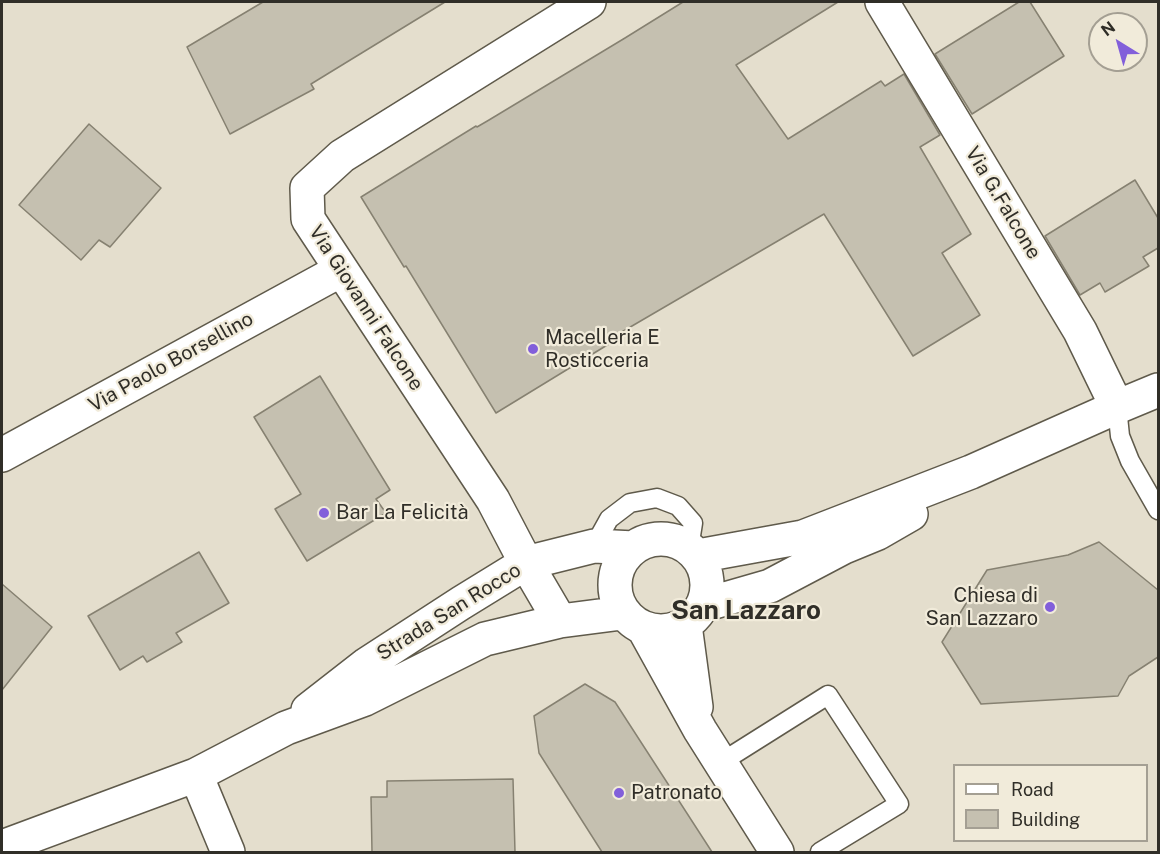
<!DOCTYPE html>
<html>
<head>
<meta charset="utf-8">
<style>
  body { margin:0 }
  #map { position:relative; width:1160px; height:854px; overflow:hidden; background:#e4decd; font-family:"Public Sans",sans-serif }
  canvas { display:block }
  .frame { position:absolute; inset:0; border:3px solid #302e28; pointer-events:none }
  .legend { position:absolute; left:953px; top:764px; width:195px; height:78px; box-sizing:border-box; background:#f1ebda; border:2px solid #a49f93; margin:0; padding:8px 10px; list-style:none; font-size:18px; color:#302e28 }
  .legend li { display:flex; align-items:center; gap:12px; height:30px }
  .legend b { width:30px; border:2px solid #a49f93 }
  .north { position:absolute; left:1088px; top:12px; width:60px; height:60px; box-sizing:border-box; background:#f1ebda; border:2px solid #a49f93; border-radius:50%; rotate:323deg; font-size:16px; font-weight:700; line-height:24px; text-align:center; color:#302e28 }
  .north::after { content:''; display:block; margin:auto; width:21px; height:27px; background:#825fda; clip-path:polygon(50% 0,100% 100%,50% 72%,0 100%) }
</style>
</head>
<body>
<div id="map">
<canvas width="1160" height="854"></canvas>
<div class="frame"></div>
<ul class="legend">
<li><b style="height:8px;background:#fff"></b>Road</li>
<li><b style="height:16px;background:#c5c0b0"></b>Building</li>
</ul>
<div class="north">N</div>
</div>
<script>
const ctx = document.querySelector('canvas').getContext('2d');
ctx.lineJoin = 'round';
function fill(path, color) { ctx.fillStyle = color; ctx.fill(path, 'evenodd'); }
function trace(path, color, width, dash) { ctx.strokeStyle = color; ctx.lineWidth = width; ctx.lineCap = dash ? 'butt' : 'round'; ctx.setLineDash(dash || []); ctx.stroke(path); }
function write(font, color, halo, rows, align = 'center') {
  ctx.font = font + ' "Public Sans",sans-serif'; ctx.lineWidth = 4.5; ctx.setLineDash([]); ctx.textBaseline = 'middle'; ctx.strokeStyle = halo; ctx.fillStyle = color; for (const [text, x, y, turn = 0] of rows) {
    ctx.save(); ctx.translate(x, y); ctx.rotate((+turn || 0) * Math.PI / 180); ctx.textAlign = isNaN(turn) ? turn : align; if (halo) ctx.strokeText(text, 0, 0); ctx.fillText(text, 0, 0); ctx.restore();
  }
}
const building = new Path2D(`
  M263 2H445L311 84 314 89 230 134 187 47Z
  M683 2H838L736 65 788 139 881 81 885 86 904 74 940 135 920 147 971 234 942 253 980 315 913 356 824 214 620 333 622 336 496 413 406 266 404 267 361 197 476 126 477 127 489 120 625 38Z
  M1019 2H1030L1064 56 972 114 935 54Z
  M89 124 161 188 110 247 99 240 81 260 19 205Z
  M1135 180 1158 218V248L1143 257 1149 266 1105 292 1100 283 1080 295 1045 236Z
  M320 376 390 490 376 499 386 513 307 561 275 509 301 494 254 417Z
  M1099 542 1158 590V657L1129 676 1118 696 981 704 942 642 987 570 1068 555Z
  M199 552 229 603 176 633 182 642 147 662 143 656 120 670 88 616Z
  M2 584 52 627 2 690Z
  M585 684 615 702 712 852H602L539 753 534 716Z
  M513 779 515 852H372L371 797H387V781Z`);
const lane = new Path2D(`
  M1117 407 1120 436 1130 461 1158 510
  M594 546 609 519 630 503 657 498 678 506 693 523 689 548
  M720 763 828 695 899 804 820 852`);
const street = new Path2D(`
  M882 2 1080 331 1117 407
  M2 455 341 270
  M615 585a46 46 0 1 1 92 0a46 46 0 1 1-92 0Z
  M698 556 803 537 971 472 1117 407 1158 390
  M704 605 770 586 844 547 878 533 911 514
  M560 621 526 563 493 500 308 219 307 188 342 156 589 2
  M685 625 696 707
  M644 629 700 730 777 852
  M308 710 367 664 461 603 526 563 594 546 634 548
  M196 775 228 852
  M2 847 196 775 286 728 365 699 485 639 560 621 622 613`);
const markers = [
  [533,349,6,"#825fda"],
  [324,513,6,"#825fda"],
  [1050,607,6,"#825fda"],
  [619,793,6,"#825fda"]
];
const streetNames = [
  ["Via G.Falcone",1003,203,59],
  ["Via Giovanni Falcone",366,308,57],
  ["Via Paolo Borsellino",171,362,-29],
  ["Strada San Rocco",449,612,-32]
];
const poiNames = [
  ["Macelleria E",545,338],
  ["Rosticceria",545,361],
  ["Bar La Felicità",336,513],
  ["Chiesa di",1038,596,"right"],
  ["San Lazzaro",1038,619,"right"],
  ["Patronato",631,793]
];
const districtNames = [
  ["San Lazzaro",746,611]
];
fill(building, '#c5c0b0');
trace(building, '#868171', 1.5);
trace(lane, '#5f5a4b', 21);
trace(street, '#5f5a4b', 36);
trace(lane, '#fff', 18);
trace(street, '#fff', 33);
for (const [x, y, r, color] of markers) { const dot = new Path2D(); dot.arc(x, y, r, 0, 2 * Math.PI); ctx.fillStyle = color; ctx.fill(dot); trace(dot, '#f1ebda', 2); }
write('20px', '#302e28', '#f1ebda', streetNames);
write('20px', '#302e28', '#f1ebda', poiNames, 'left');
write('bold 26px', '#302e28', '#f1ebda', districtNames);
</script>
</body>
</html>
